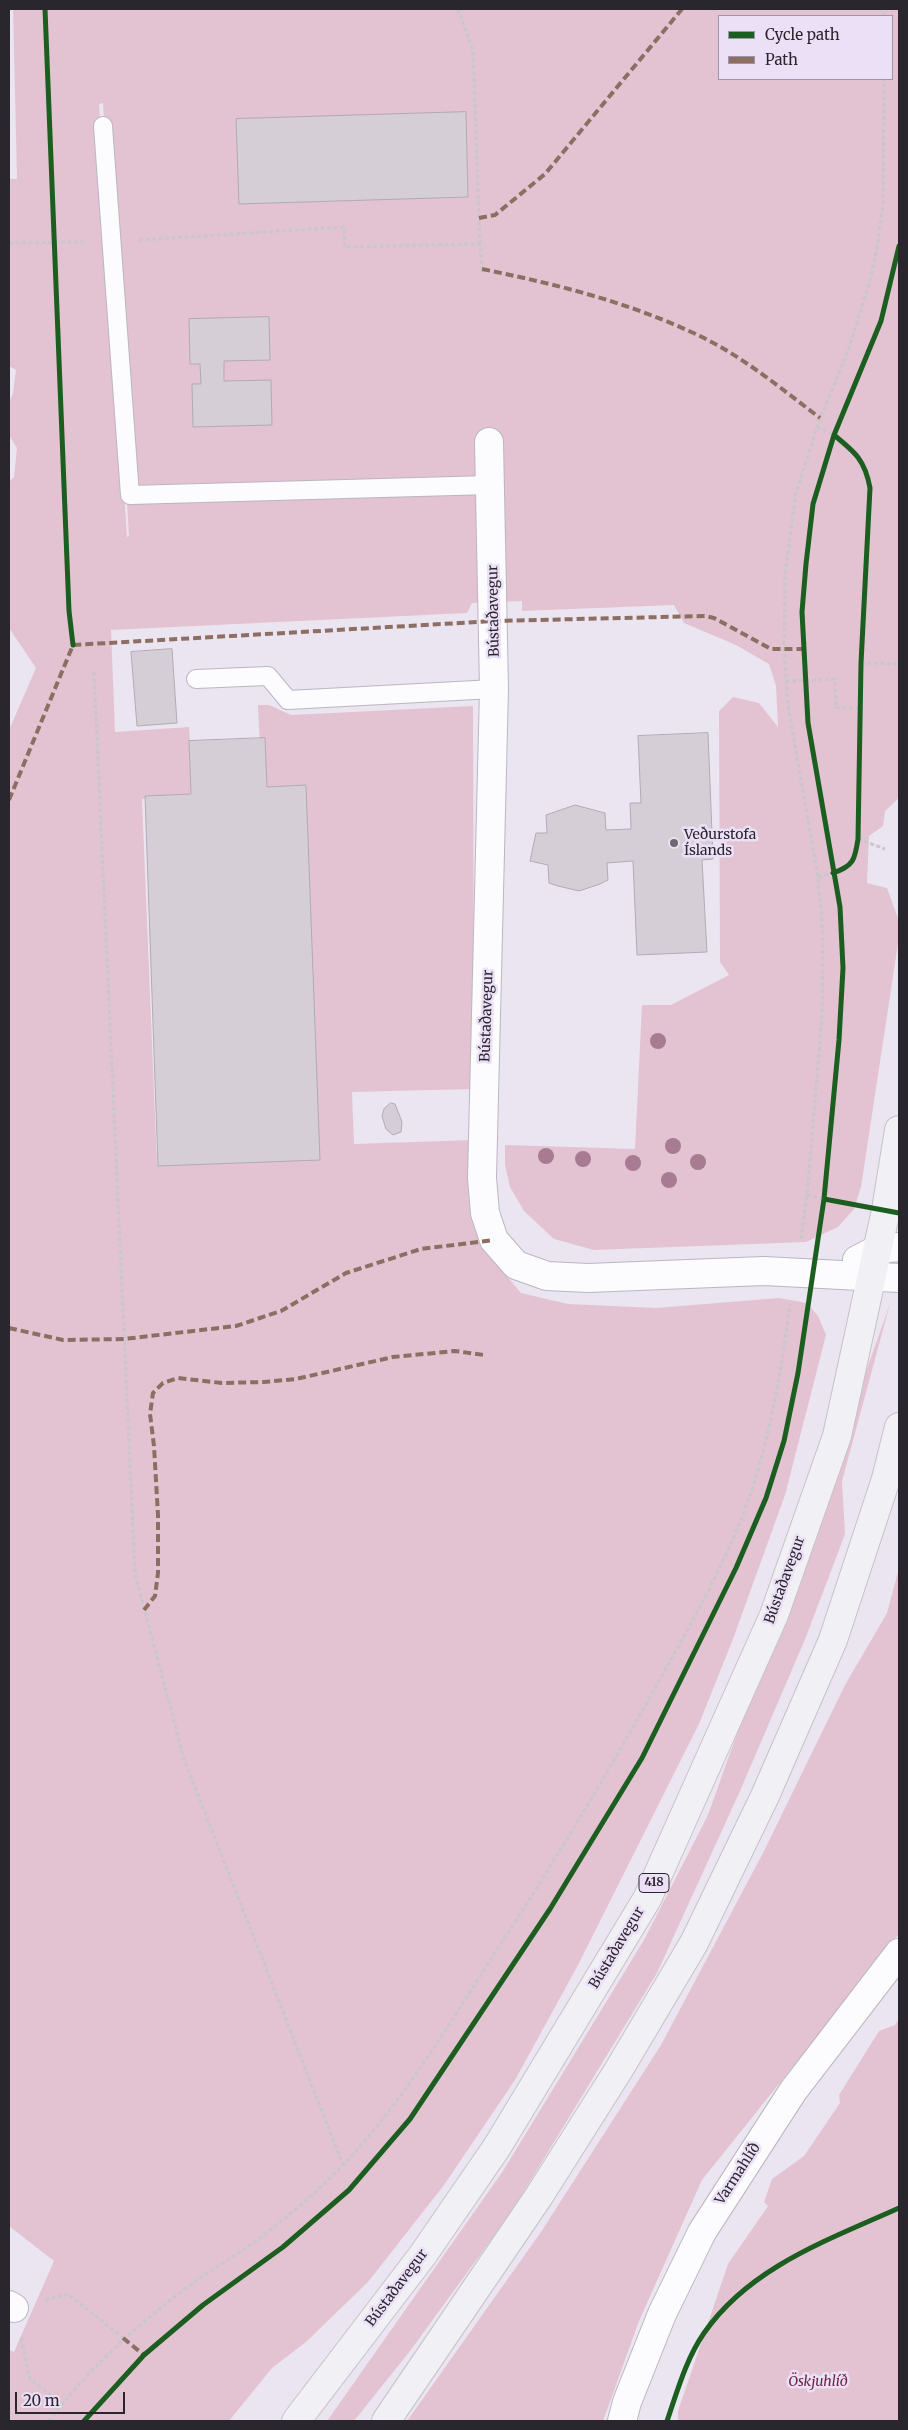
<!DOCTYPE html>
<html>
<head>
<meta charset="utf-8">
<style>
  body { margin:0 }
  #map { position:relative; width:908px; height:2430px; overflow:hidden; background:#ebe5f1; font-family:Merriweather,serif }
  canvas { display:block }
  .frame { position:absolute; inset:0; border:10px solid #2a262e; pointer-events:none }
  .legend { position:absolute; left:718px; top:15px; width:175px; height:65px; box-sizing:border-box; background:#ebe0f6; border:1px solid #9e96a6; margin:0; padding:6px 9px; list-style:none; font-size:15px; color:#2a262e }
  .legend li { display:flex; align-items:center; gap:10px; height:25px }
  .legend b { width:25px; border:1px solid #9e96a6 }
  .scale { position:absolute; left:15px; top:2392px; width:110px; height:22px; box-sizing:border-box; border:2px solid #2a262e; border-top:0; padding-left:6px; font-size:15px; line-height:18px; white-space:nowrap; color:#2a262e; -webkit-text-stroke:4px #ebe0f6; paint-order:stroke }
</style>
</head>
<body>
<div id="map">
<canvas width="908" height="2430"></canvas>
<div class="frame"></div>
<ul class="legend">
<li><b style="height:6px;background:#1b5e20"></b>Cycle path</li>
<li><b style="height:6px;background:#8d6e63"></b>Path</li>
</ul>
<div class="scale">20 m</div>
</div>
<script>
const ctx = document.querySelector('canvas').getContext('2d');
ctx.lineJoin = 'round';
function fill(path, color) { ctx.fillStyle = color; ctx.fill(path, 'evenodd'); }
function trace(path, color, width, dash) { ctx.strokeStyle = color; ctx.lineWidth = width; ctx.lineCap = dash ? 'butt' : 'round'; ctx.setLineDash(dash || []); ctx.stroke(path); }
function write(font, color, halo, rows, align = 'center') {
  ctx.font = font + ' Merriweather,serif'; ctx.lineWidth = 5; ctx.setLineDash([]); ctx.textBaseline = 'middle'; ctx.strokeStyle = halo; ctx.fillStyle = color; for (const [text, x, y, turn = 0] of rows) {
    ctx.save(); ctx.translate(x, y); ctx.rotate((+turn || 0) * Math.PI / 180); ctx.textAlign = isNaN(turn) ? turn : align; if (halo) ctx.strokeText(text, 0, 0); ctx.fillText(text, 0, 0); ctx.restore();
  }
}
const green = new Path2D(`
  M13 9H899V793L897 800 885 811 883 826 869 836 867 883 887 888 899 921V937L861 1187 854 1209 838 1227 806 1242 594 1250 554 1239 524 1211 510 1187 505 1165V1145L635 1149 642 1005H671L729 975 720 962 719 711 733 697 759 703 778 727 776 686 769 664 736 645 684 623 674 605 522 611V601L472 603 467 613 111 630 115 732 189 727 193 795 142 799 157 1165 316 1159 262 789 258 705H269L291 715 473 706 474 1089 352 1092 354 1144 474 1140 472 1215 485 1251 521 1293 568 1304 656 1308 779 1298 807 1303 818 1316 826 1335 785 1495 733 1639 699 1724 578 1965 515 2080 444 2185 368 2282 306 2342 272 2368 229 2421H9V2350L14 2352 54 2261 9 2226V730L36 668 9 628V482L14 477 17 448 9 435V403L13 393 16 370 9 366V179H17ZM719 16H892V79H719ZM103 103 129 536 127 537 99 104Z
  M890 1304 842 1481 845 1534 806 1637 740 1791 657 1973 512 2211 410 2351 354 2421H327L503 2171 644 1940 708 1815Z
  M899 1568V1934L702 2180 639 2321 603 2421H407L541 2232 661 2045 763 1853 845 1685 887 1613Z
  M899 2019V2421H678V2411L728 2264 768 2206 764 2202 772 2179 804 2156 840 2103 839 2095 879 2031 895 2025Z`);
const building = new Path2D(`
  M466 112 468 197 239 204 236 119Z
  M269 317 270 360 224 361V381L271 380 272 425 193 427 192 384H201L200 364H190L189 319Z
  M172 649 177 723 137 726 131 652Z
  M708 733 713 859 702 860 707 952 637 955 633 861 607 863 608 880 600 884 579 891 558 886 549 883 548 865 530 861 536 833H547L546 815 575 805 605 813 606 830 631 829 630 803H641L638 736Z
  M265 738 267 787 306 785 320 1160 158 1166 145 796 191 794 189 741Z
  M391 1103 395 1104 402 1122 401 1132 393 1135 386 1129 382 1116 384 1109Z`);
const path = new Path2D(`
  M458 9 473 51 480 244
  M884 16V9
  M139 240 344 227 345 247 480 244 482 269
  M9 243 83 242
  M817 427 834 435
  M861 663 899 664
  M94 672 135 1574 184 1759 343 2165
  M786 681 835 679 836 708H860
  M858 839 885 849
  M818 877 833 873
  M807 1195 824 1199
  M801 1239 807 1195 822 1017 823 935 818 877 788 705 784 650 785 574 796 493 817 427 849 348 871 277 878 242 883 205 884 79
  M45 2300 68 2294 123 2338
  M21 2338 30 2379 62 2404
  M49 2421C89 2368 139 2323 193 2283 215 2267 239 2254 261 2237 290 2215 319 2190 344 2164 407 2097 454 2016 504 1939 559 1854 611 1768 660 1679 695 1617 731 1554 753 1486 772 1427 782 1366 790 1304`);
const service = new Path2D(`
  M103 126 130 495 490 485
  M196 679 268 676 288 700 494 689`);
const minor = new Path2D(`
  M489 442 494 689 482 1178 485 1213 494 1240 516 1265 547 1276 588 1278 764 1271 899 1278
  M857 1260 878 1249 899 1247
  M9 2305 14 2308
  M622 2421 627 2402 662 2314 702 2232 793 2091 899 1953`);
const primary = new Path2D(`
  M296 2421 422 2256 497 2147 647 1899 774 1615 837 1436 886 1210 899 1130
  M386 2421 539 2196 618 2071 694 1943 765 1796 833 1640 886 1479 899 1427`);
const quiet = new Path2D(`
  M479 218 495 215 545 174 682 9
  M482 269C560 285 632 303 704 338 746 359 783 390 820 418
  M9 800 73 645 495 621 705 616 714 618 771 649H803
  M9 1328 63 1340 124 1339 236 1326 281 1311 346 1273 421 1249 494 1240
  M144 1610 155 1596 158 1573V1515L154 1446 150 1414 153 1393 163 1383 178 1378 222 1383 264 1382 296 1379 393 1357 455 1351 484 1355
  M123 2338 144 2355`);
const cycleway = new Path2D(`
  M45 9 69 611 73 645
  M833 873C854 866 855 859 858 839L861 663 870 488C865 460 855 452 834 435
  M824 1199 899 1213
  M84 2421 144 2355 203 2305 283 2247 349 2190 410 2119 550 1909 642 1758 736 1568 766 1498 784 1441 798 1373 824 1199 839 1040 843 968 840 907 808 723 802 612 806 564 813 504 834 435 881 321 899 246
  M667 2421C677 2392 686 2359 704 2333 750 2267 828 2240 899 2208`);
const trees = [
  [658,1041],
  [673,1146],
  [546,1156],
  [583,1159],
  [698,1162],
  [633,1163],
  [669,1180]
];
const markers = [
  [674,843,5,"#6e6972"]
];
const shields = [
  [654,1883,30]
];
const shieldNames = [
  ["418",654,1883]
];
const streetNames = [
  ["Bústaðavegur",494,611,-91],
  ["Bústaðavegur",487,1016,-88],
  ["Bústaðavegur",785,1580,-70],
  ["Bústaðavegur",617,1948,-59],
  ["Varmahlíð",738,2174,-57],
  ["Bústaðavegur",397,2288,-53]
];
const poiNames = [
  ["Veðurstofa",684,835],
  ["Íslands",684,851]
];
const parkNames = [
  ["Öskjuhlíð",818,2382]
];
fill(green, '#e3c3d2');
fill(building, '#d5ced7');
trace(building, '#b1abb3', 1);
trace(service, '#bbb6c0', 20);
trace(minor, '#bbb6c0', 30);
trace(primary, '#c5c2c8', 30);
trace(path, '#c9c7cc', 3, [4, 2.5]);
trace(service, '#fcfbfd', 18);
trace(minor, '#fcfbfd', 28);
trace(primary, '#f0f0f5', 28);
trace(quiet, '#8d6e63', 4, [8, 4]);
trace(cycleway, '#1b5e20', 5);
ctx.fillStyle = '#a77b91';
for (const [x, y] of trees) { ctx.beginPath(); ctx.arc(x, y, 8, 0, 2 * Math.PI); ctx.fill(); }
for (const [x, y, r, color] of markers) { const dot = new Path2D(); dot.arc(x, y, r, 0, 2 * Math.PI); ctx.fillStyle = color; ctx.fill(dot); trace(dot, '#ebe0f6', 2); }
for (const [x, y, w] of shields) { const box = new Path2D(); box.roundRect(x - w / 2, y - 9.5, w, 19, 4); ctx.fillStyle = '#ebe0f6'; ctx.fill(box); trace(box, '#2a262e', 1); }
write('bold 12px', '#2a262e', null, shieldNames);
write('14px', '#2a262e', '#ebe0f6', streetNames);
write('14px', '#2a262e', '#ebe0f6', poiNames, 'left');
write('italic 14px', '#6f2443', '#ebe0f6', parkNames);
</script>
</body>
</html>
